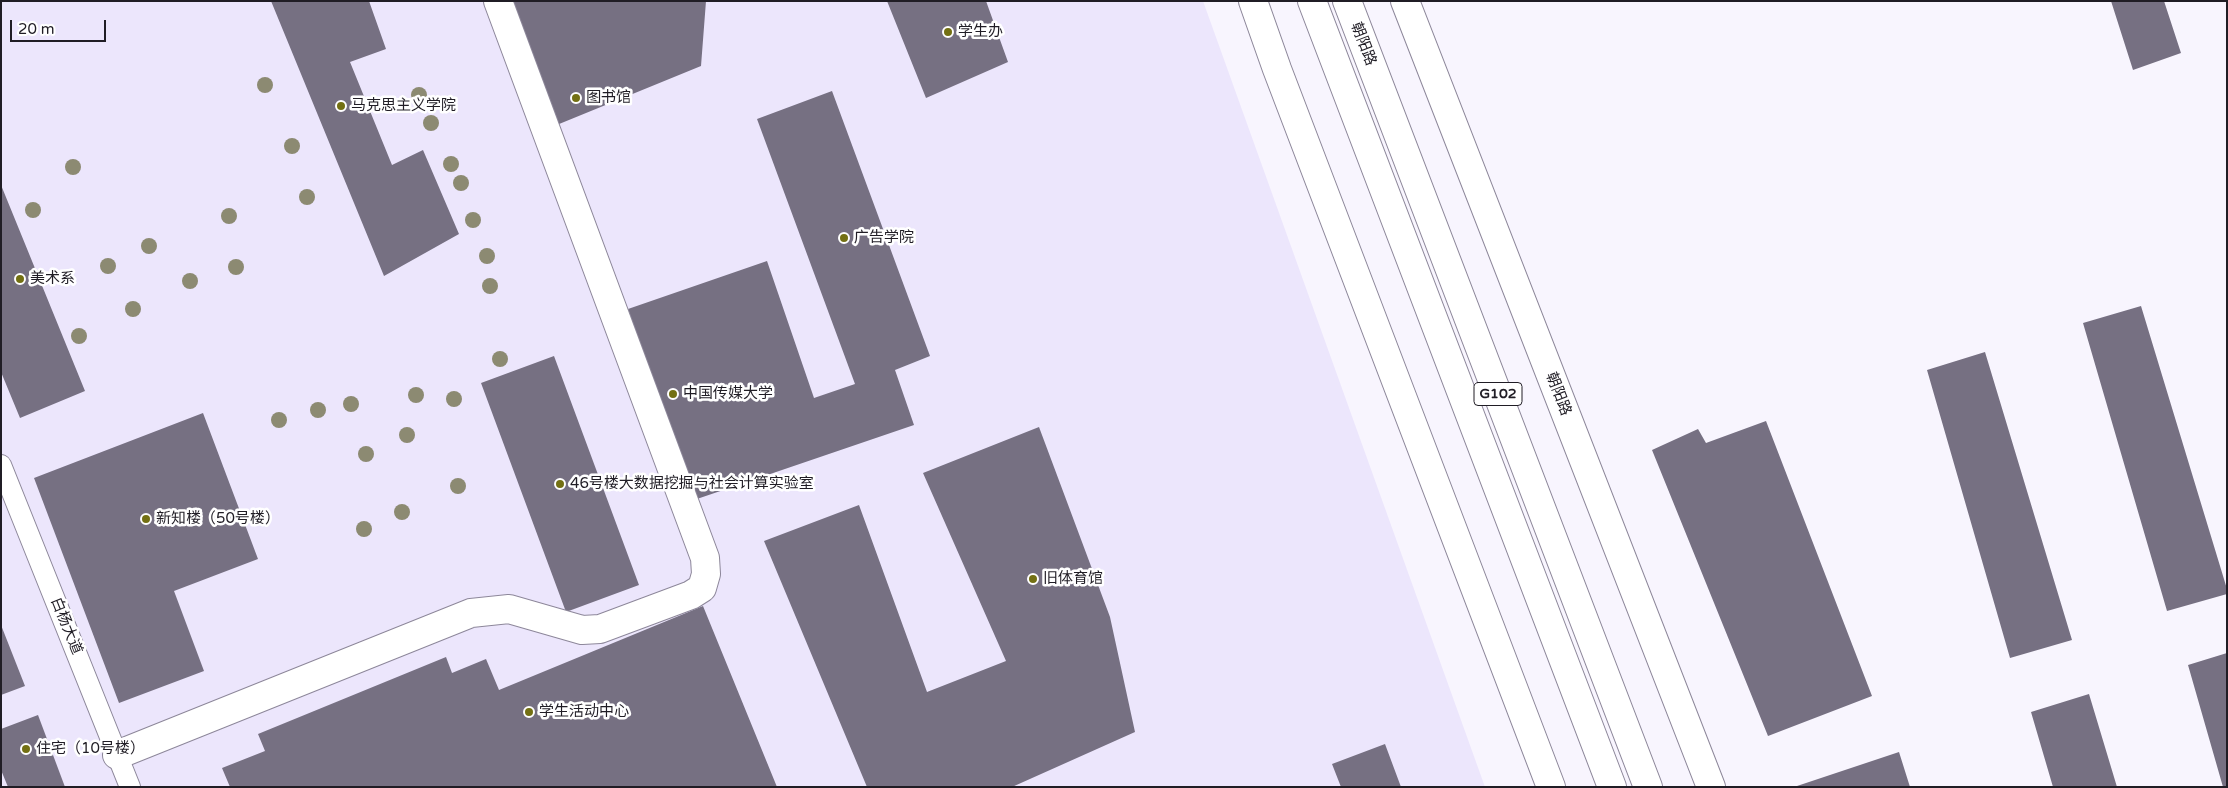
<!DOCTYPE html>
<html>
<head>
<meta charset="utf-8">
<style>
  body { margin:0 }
  #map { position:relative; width:2228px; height:788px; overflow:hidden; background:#f8f5fe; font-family:"Varela Round",sans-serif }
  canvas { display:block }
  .frame { position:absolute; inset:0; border:2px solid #201d25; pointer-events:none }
  .scale { position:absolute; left:10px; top:20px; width:96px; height:22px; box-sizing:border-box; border:2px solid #201d25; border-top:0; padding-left:6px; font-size:15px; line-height:18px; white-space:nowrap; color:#201d25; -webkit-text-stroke:4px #fff; paint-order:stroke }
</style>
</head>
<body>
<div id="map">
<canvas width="2228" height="788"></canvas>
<div class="frame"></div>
<div class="scale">20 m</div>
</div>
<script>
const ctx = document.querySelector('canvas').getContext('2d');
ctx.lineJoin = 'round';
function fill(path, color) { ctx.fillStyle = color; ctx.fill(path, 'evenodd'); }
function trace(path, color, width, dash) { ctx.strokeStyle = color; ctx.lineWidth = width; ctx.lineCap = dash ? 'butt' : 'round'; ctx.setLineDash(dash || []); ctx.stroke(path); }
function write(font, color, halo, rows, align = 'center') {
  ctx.font = font + ' "Varela Round","Noto Sans SC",sans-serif'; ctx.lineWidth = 5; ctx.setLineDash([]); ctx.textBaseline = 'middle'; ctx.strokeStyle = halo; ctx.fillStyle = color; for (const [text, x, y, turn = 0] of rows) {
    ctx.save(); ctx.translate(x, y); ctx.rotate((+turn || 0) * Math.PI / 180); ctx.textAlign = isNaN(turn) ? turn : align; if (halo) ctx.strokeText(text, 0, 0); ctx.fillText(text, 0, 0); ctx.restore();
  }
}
const built = new Path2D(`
  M1 1H1203L1485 787H1Z`);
const building = new Path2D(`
  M271 1H369L386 49 350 62 392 165 423 150 459 234 384 276Z
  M491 1H706L701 66 542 131Z
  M887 1H986L1008 62 926 98Z
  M2111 1H2164L2181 53 2133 70Z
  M832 91 930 356 895 370 914 425 694 500 628 309 767 261 814 398 855 384 757 119Z
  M1 185 85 391 20 418 1 372Z
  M2141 306 2227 589V594L2167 611 2083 323Z
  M1985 352 2072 640 2010 658 1927 370Z
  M554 356 639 585 566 612 481 383Z
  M203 413 258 559 174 591 204 671 119 703 34 478Z
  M1766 421 1872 696 1768 736 1652 450 1698 429 1706 443Z
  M1039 427 1110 617 1135 732 1012 787H867L764 541 859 505 927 692 1006 661 923 473Z
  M703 606 777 787H230L222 768 265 751 258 734 446 657 452 673 486 659 499 690Z
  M1 625 25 686 1 695Z
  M2227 653V787H2223L2188 665Z
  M2089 694 2117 787H2053L2031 712Z
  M38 715 65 787H8L1 770V729Z
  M1385 744 1401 787H1341L1332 764Z
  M1899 752 1910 787H1797V786Z`);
const service = new Path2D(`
  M1 465 130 787`);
const minor = new Path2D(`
  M117 755 471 613 509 609 582 630 600 629 691 595 702 588 706 574 705 558 498 1`);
const tertiary = new Path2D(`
  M1253 1 1277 69 1551 787
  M1405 1 1711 787`);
const trunk = new Path2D(`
  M1312 1 1612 787
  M1347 1 1648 787`);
const trees = [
  [265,85],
  [419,95],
  [431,123],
  [292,146],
  [451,164],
  [73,167],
  [461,183],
  [307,197],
  [33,210],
  [229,216],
  [473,220],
  [149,246],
  [487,256],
  [108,266],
  [236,267],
  [190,281],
  [490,286],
  [133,309],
  [79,336],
  [500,359],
  [416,395],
  [454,399],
  [351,404],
  [318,410],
  [279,420],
  [407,435],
  [366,454],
  [458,486],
  [402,512],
  [364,529]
];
const markers = [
  [948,32,5,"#737013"],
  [576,98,5,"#737013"],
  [341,106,5,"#737013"],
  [844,238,5,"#737013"],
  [20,279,5,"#737013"],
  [673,394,5,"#737013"],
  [560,484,5,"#737013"],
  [146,519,5,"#737013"],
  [1033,579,5,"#737013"],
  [529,712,5,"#737013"],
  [26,749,5,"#737013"]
];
const shields = [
  [1498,394,48]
];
const shieldNames = [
  ["G102",1498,394]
];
const poiNames = [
  ["学生办",958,32],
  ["图书馆",586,98],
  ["马克思主义学院",351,106],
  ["广告学院",854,238],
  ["美术系",30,279],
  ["中国传媒大学",683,394],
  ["46号楼大数据挖掘与社会计算实验室",570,484],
  ["新知楼（50号楼）",156,519],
  ["旧体育馆",1043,579],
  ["学生活动中心",539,712],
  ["住宅（10号楼）",36,749]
];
const streetNames = [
  ["朝阳路",1363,44,69],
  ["朝阳路",1558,394,69],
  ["白杨大道",66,626,68]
];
fill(built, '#ece6fc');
fill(building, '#767082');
trace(service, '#8d879a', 22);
trace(minor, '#8d879a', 30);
trace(tertiary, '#8d879a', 30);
trace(trunk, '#8d879a', 30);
trace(service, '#fff', 20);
trace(minor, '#fff', 28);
trace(tertiary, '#fff', 28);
trace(trunk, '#fff', 28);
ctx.fillStyle = '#8c8a72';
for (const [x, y] of trees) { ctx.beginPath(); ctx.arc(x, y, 8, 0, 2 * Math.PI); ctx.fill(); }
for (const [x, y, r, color] of markers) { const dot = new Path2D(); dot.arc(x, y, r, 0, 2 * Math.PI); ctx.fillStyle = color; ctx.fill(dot); trace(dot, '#fff', 2); }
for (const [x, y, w] of shields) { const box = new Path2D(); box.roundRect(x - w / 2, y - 11.5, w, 23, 4); ctx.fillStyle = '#fff'; ctx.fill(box); trace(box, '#201d25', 1); }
write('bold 14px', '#201d25', null, shieldNames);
write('15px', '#201d25', '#fff', poiNames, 'left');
write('15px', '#201d25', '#fff', streetNames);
</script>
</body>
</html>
